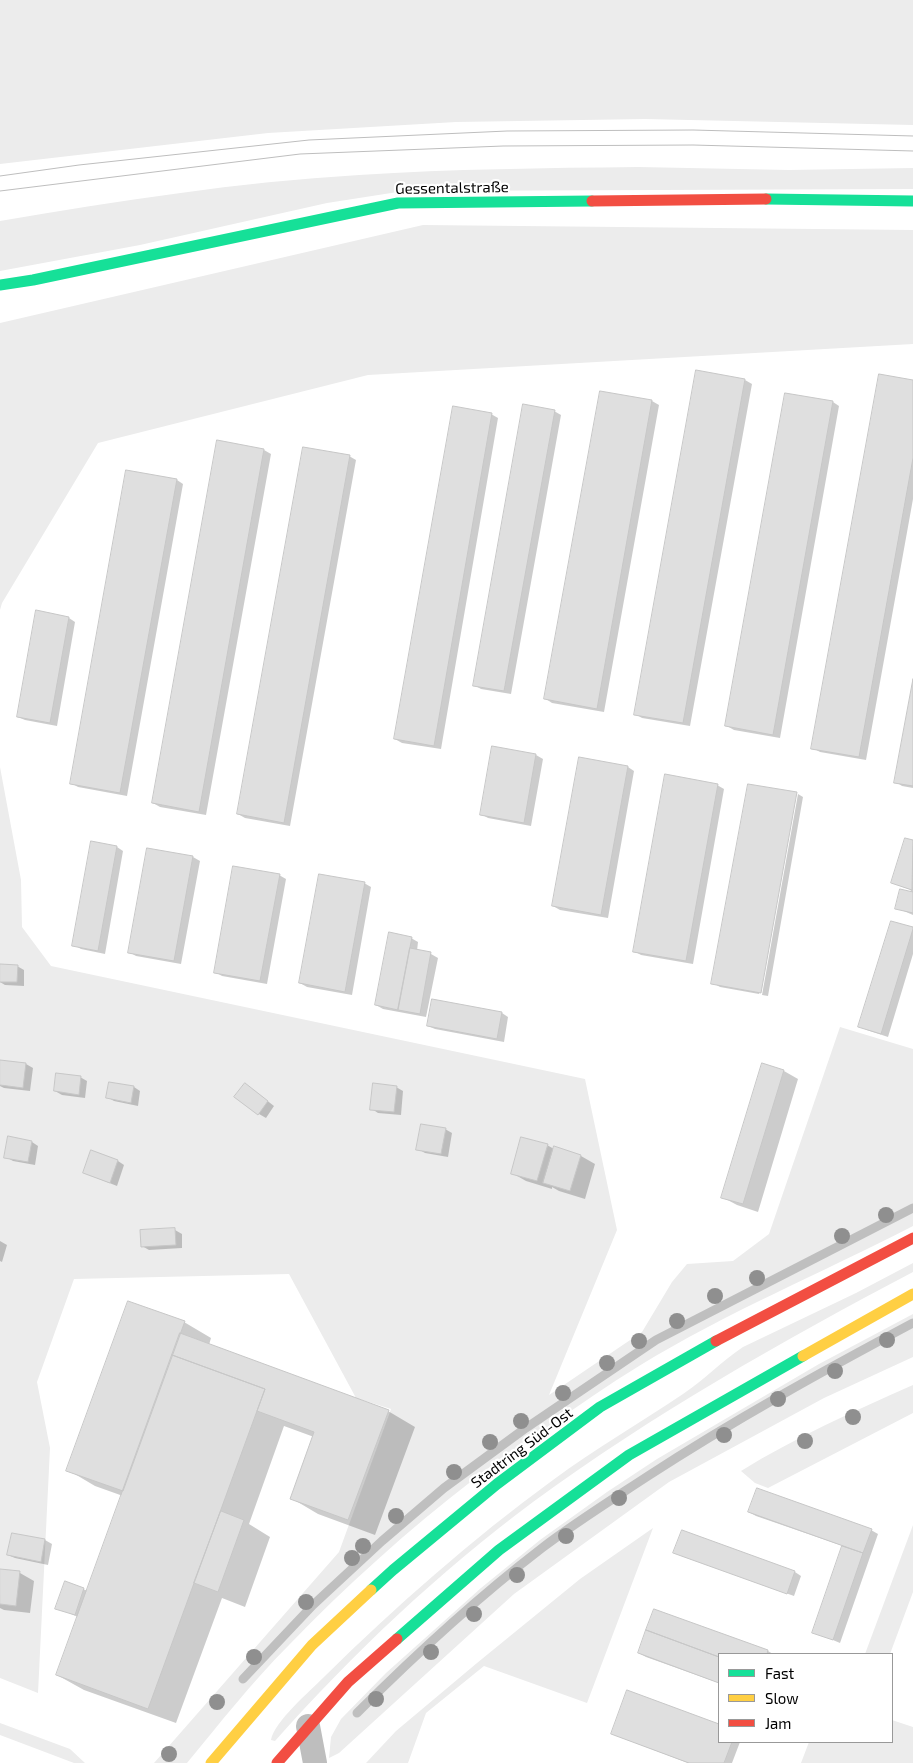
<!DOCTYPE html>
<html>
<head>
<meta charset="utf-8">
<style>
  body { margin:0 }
  #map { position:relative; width:913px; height:1763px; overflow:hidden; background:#fff; font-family:"Exo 2",sans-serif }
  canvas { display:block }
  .legend { position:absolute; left:718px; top:1653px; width:175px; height:90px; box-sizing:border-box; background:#fff; border:1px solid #999; margin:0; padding:6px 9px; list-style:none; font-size:15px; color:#000 }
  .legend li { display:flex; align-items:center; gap:10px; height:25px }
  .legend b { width:25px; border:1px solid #999 }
</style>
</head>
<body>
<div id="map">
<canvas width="913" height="1763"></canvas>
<ul class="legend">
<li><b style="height:6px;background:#16e098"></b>Fast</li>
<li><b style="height:6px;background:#ffcf43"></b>Slow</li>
<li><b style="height:6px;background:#f24e42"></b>Jam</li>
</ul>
</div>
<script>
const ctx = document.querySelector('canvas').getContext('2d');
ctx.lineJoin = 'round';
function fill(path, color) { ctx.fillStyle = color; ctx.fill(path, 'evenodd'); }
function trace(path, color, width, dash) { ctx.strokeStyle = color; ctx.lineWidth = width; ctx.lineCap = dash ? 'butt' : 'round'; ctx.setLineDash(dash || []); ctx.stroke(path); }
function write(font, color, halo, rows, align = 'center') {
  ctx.font = font + ' "Exo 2",sans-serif'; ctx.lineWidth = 4.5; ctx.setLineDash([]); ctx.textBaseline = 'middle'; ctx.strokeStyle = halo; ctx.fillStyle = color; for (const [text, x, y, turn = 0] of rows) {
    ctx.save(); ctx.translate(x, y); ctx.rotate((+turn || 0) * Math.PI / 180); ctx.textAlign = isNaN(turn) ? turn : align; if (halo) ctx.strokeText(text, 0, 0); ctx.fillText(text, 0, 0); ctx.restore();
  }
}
const green = new Path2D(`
  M0 0H913V125L645 119 456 122 268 133 0 164Z
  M638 167 789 170 913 168V189L404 191 327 203 140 245 0 271V221C119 201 238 182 359 175 452 169 545 168 638 167Z
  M423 225 913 230V344L368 375 98 443 2 603 0 610V323Z
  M0 767 21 880 22 927 51 966 585 1079 617 1230 549 1395 642 1332 672 1282 687 1264 733 1261 769 1234 840 1027 913 1049V1226C822 1273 727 1312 639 1366 608 1385 578 1406 548 1427 523 1445 497 1461 473 1480 408 1530 346 1586 289 1645 252 1682 220 1723 187 1763H154L339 1552 391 1409 356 1398 289 1274 74 1279 37 1382 50 1448 38 1693 0 1678Z
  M913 1263V1272C782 1341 653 1414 533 1502 439 1572 353 1653 275 1741L271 1740C274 1722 310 1691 324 1677 396 1606 471 1540 553 1480 595 1449 640 1423 683 1394 704 1380 722 1361 743 1347L856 1293Z
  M913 1314V1357L824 1398 669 1482 514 1594 339 1753 329 1758 331 1737 341 1719 386 1673 481 1588 540 1540 607 1492 657 1459 819 1364Z
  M913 1385V1413L768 1488 755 1483 741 1471C796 1437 854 1411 913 1385Z
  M913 1525V1592L890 1654H865Z
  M653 1528 587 1703 484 1666 426 1713 408 1763H366L396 1731 477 1663 580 1579Z
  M892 1720 913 1727V1763H801L809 1742H892Z
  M0 1723 70 1749 85 1763H74L0 1735Z`);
const shadow = new Path2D(`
  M745 380 752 384 690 726 642 718 635 714Z
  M913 381V499L866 760 820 752 813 748Z
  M601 392 652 401 659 405 604 712 552 703 546 699Z
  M833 402 839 406 780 738 734 730 727 726Z
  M554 411 561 415 511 694 481 689 474 685Z
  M491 414 498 418 441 749 402 743 395 739Z
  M264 450 271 454 206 815 160 807 153 803Z
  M349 456 356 460 290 826 245 818 238 814Z
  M177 480 183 484 127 796 78 787 71 783Z
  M69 618 75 622 57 726 25 720 18 717Z
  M913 686V788L902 786 896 782Z
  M536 755 543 759 531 826 488 818 481 814Z
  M628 767 634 771 608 918 560 910 553 906Z
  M717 785 724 789 693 964 641 955 634 951Z
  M749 785 797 794H795L759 994 720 987 713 983Z
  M798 794 803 797 768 996 762 995Z
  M906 839 913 842V915L897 908 911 890 892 883Z
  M117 847 123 851 105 954 81 949 74 945Z
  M148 849 193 857 200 861 181 964 136 956 129 952Z
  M279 875 286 879 267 984 222 976 215 972Z
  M364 883 371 887 352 995 307 987 300 983Z
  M913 928V954L888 1037 867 1030 860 1026Z
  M411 938 418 942 417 951 431 954 438 958 426 1017 383 1009 376 1005Z
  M0 965 17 966 24 970V986L5 985 0 982Z
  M502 1013 508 1017 504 1042 435 1029 428 1026Z
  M0 1062 26 1064 33 1068 30 1091 4 1088 0 1086Z
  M763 1065 784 1071 798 1079 758 1212 737 1205 722 1197Z
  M80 1077 87 1081 85 1098 62 1095 55 1091Z
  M134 1087 140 1091 138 1106 114 1101 107 1097Z
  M396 1087 403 1091 401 1115 378 1113 372 1109Z
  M252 1089 274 1106 266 1118 259 1114Z
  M445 1129 452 1133 448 1157 425 1153 418 1149Z
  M32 1142 38 1146 35 1165 13 1161 6 1157Z
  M547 1145 554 1149 555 1148 581 1156 595 1164 585 1199 559 1191 552 1187V1189L526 1181 512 1173Z
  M118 1161 124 1165 117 1186 84 1173Z
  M175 1230 182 1234V1248L149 1250 142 1246Z
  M0 1241 7 1245 2 1262 0 1261Z
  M184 1322 211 1338 209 1345 388 1411 415 1427 375 1535 318 1514 291 1498 314 1437 284 1426 249 1524 270 1537 245 1607 222 1598 176 1723 84 1690 57 1675 78 1617 57 1608 65 1582 88 1591 123 1496 95 1486 68 1470Z
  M749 1512 871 1530 878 1534 840 1643 814 1632 843 1546 756 1516Z
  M45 1540 52 1544 48 1565 15 1558 8 1555Z
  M682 1556 795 1572 801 1576 794 1596Z
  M0 1570 20 1573 34 1581 30 1613 4 1610 0 1608Z
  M655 1610 768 1651 773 1654H719V1683L646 1657 639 1653Z
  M628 1692 719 1725V1742H740L732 1763H688L612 1734Z`);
const stream = new Path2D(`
  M243 1679 313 1605 382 1541 444 1488 523 1430 656 1340 913 1208
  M357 1713C415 1655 477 1598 542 1548 576 1522 613 1499 648 1476 734 1420 823 1371 913 1323`);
const building = new Path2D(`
  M696 370 745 379 683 723 634 715Z
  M879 374 913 380V458L859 757 811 749Z
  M600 391 652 400 597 709 544 699Z
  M785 393 833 401 773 735 725 726Z
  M523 404 555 410 504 691 473 686Z
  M453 406 492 413 434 746 394 739Z
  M217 440 264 449 199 812 152 803Z
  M303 447 350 455 284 823 237 814Z
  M126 470 177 479 120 793 70 784Z
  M36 610 69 617 50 723 17 717Z
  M913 679V786L894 783Z
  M492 746 536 754 524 823 480 815Z
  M579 757 628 766 601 915 552 906Z
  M665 774 718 784 686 961 633 952Z
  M748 784 797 792 761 993 711 984Z
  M905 838 913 840 912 890 891 883Z
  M91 841 117 846 98 951 72 946Z
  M147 848 193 856 174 961 128 953Z
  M233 866 280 874 260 981 214 973Z
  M319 874 365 882 345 992 299 983Z
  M900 889 913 892V913L895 909Z
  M891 921 913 927V929L881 1034 858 1027Z
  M389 932 412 937 398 1010 375 1005Z
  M410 948 431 952 420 1014 398 1010Z
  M0 964 18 965 17 982H0Z
  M432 999 502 1012 497 1039 427 1026Z
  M0 1060 26 1063 23 1088 0 1085Z
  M762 1063 784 1070 743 1204 721 1198Z
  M56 1073 81 1076 79 1095 54 1091Z
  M109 1082 134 1086 131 1103 106 1098Z
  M245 1083 268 1101 258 1115 234 1097Z
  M373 1083 397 1086 394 1112 370 1110Z
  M421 1124 446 1128 441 1154 416 1150Z
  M8 1136 32 1141 28 1162 4 1158Z
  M521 1137 548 1144 537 1181 511 1174Z
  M554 1146 581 1155 570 1191 543 1183Z
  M91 1150 118 1160 110 1183 83 1173Z
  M175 1228 176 1245 141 1247 140 1230Z
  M128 1301 185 1321 123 1491 66 1471Z
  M180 1333 389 1410 348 1520 290 1499 314 1432 257 1411 265 1389 172 1355Z
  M172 1355 265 1389 148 1709 56 1675Z
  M757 1488 872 1529 863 1553 748 1512Z
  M221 1511 244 1520 218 1592 194 1583Z
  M682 1530 795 1571 787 1594 673 1553Z
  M12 1533 45 1539 41 1562 7 1555Z
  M842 1546 863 1553 833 1640 812 1633Z
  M0 1569 20 1571 16 1606 0 1604Z
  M65 1581 84 1588 75 1615 55 1609Z
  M654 1609 768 1650 767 1654H719V1657L646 1630Z
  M646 1630 719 1657V1683L638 1653Z
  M627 1690 719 1724V1742H732L724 1763H689L611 1734Z`);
const street = new Path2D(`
  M308 1726 315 1763`);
const fast = new Path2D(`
  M766 199 913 201
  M0 285 33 280 398 203 592 201
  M371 1590 393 1570 497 1484 600 1407 716 1341
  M397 1639 499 1550 629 1455 803 1356`);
const slow = new Path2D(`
  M803 1356 913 1294
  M211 1763 312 1645 371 1590`);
const jam = new Path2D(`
  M592 201 766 199
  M716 1341 913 1238
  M277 1763 348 1682 397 1639`);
const tram = new Path2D(`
  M0 176 79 165 309 140 507 131 693 130 913 136
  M0 191 300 154 503 146 693 145 913 151`);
const trees = [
  [886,1215],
  [842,1236],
  [757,1278],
  [715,1296],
  [677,1321],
  [887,1340],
  [639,1341],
  [607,1363],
  [835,1371],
  [563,1393],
  [778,1399],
  [853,1417],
  [521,1421],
  [724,1435],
  [805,1441],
  [490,1442],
  [454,1472],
  [619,1498],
  [396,1516],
  [566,1536],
  [363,1546],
  [352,1558],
  [517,1575],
  [306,1602],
  [474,1614],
  [431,1652],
  [254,1657],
  [376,1699],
  [217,1702],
  [169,1754]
];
const streetNames = [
  ["Gessentalstraße",452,188,-1],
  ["Stadtring Süd-Ost",522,1448,-37]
];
fill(green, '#ececec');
fill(shadow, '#0003');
trace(stream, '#bfbfbf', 9);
fill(building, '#dfdfdf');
trace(building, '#c7c7c7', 1);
trace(street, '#bebebe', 24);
trace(fast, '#16e098', 11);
trace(slow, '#ffcf43', 11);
trace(jam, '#f24e42', 11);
trace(tram, '#bebebe', 1);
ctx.fillStyle = '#8f8f8f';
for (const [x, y] of trees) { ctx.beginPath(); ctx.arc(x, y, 8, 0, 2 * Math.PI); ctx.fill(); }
write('15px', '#000', '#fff', streetNames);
</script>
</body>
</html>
